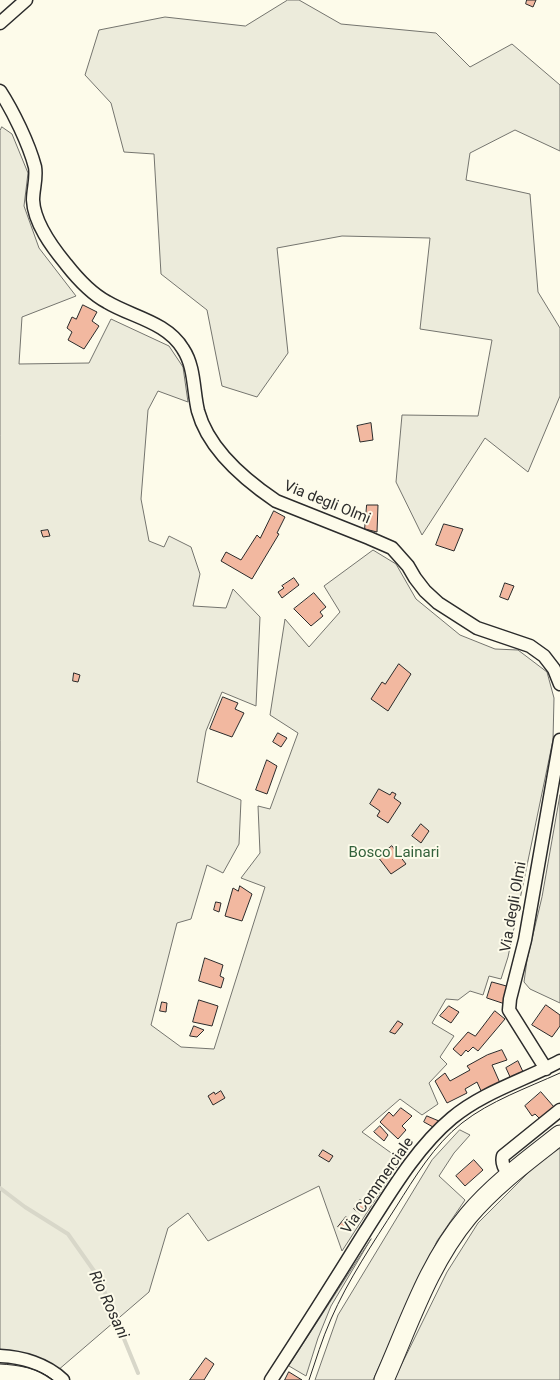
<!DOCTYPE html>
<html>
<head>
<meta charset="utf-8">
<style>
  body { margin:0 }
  canvas { display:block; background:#fdfbea }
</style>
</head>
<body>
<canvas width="560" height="1380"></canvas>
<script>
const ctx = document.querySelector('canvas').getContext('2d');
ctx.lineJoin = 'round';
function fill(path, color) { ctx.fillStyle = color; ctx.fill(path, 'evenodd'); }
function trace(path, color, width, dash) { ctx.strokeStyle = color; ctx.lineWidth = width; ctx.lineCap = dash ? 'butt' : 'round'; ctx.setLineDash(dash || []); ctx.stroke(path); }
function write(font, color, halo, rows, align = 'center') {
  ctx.font = font + ' Roboto,sans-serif'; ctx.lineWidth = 4; ctx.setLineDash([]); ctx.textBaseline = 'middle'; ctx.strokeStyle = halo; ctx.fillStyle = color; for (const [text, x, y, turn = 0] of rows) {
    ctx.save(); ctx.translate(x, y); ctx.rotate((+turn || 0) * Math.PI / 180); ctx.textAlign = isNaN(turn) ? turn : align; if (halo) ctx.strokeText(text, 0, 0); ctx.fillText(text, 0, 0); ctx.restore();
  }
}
const green = new Path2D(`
  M288 0H299L341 24 436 33 470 67 512 44 560 85V151L515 130 470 153 466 180 530 194 538 292 560 328V396L528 472 485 438 422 535 396 482 402 415 478 416 492 340 420 329 430 238 342 236 277 248 288 353 257 397 222 386 207 310 161 274 154 154 124 152 111 103 85 75 99 30 165 17 245 26Z
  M2 127 12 134 28 173 24 206 39 248 76 296 22 317 19 364 89 363 111 319 169 346 183 367 188 402 158 391 148 410 141 499 149 541 164 547 169 536 191 547 200 574 193 606 226 608 233 589 260 617 256 706 222 692 206 731 197 782 241 800 239 844 223 873 207 865 191 919 177 923 151 1025 181 1047 214 1049 265 887 241 878 260 853 258 806 270 809 298 733 270 715 285 619 309 647 340 612 324 586 373 550 396 564 416 599 460 635 495 649 518 650 547 672 554 698 553 740 508 957 501 979 489 976 483 995 470 991 458 1000 446 999 432 1023 454 1036 440 1057 447 1064 429 1083 438 1104 422 1115 400 1099 362 1132 401 1160 342 1251 319 1186 208 1241 188 1213 168 1228 149 1292 57 1371 0 1351V131Z
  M560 795V1003L530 989 524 982 527 960 542 897Z
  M460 1130 470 1135 454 1153 439 1176 465 1200 437 1241 373 1380H315L338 1315 432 1160Z
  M560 1146V1380H394L447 1272 478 1223 533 1168Z
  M371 1239 331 1306 318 1338 306 1376 289 1366Z`);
const stream = new Path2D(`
  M0 1188 25 1207 68 1234 99 1278 138 1373`);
const building = new Path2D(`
  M527 0H536L533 7 526 4Z
  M83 305 97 312 92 321 99 326 84 349 68 340 72 332 67 328 72 317 76 319Z
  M371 423 373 440 360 442 357 426Z
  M367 505H378L377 532 365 529Z
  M274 511 285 517 277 533 279 534 252 579 221 561 226 552 241 560 257 535 260 538Z
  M444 524 463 529 454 551 436 545Z
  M48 530 50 536 43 537 41 531Z
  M294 578 299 585 282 598 278 592 284 588 282 586Z
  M505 583 514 586 508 600 500 597Z
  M314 593 326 607 320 612 323 616 311 626 294 609Z
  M399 664 411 674 388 711 371 699 382 682 385 684Z
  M74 673 80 675 78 682 73 681Z
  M223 697 238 703 235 709 244 713 232 737 210 729Z
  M278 733 287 738 281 747 273 742Z
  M267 760 277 766 267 794 256 790Z
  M379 789 390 795 392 792 396 794 394 798 401 803 388 823 377 816 380 811 370 804Z
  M421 824 429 831 421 843 412 836Z
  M392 846 406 864 391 874 378 857Z
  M240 886 252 894 242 921 225 916 233 888 238 891Z
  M216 902 221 903 219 912 214 910Z
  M205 958 223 965 220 976 224 978 221 988 199 981Z
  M492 982 510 987 505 1004 487 998Z
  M199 1000 218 1006 212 1026 193 1022Z
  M162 1002 167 1003 166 1012 160 1011Z
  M546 1005 560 1015V1026L552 1037 532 1025Z
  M449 1006 459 1012 451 1023 440 1016Z
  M495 1011 505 1019 478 1051 473 1047 468 1052 466 1050 461 1056 453 1049 468 1032 475 1036Z
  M398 1021 403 1024 395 1034 390 1032Z
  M194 1026 204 1030 197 1037 190 1036Z
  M502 1050 507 1060 492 1065 500 1083 482 1093 477 1082 465 1089 467 1093 447 1103 435 1081 445 1073 450 1081 470 1070 467 1066 487 1055Z
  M518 1061 524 1074 511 1079 506 1068Z
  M221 1091 225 1098 213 1105 208 1096 214 1092 215 1094Z
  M541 1092 554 1107 540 1119 535 1114 532 1116 525 1106Z
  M401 1108 412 1116 402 1126 406 1130 398 1139 380 1122 389 1112 393 1116Z
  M427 1116 439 1121 433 1127 424 1122Z
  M380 1126 388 1135 384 1141 374 1132Z
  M323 1150 333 1156 329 1162 319 1156Z
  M474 1160 483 1170 465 1186 456 1176Z
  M360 1200 367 1203 360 1213 354 1209Z
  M346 1217 350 1220 342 1230 338 1227Z
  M206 1358 214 1364 204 1380H190Z
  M289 1372 302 1380H285Z`);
const street = new Path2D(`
  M0 23 26 0
  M0 91C13 111 29 144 35 167 37 178 33 189 33 200 34 223 52 247 66 264 77 278 90 293 107 302 132 317 167 322 183 349 195 367 193 390 198 411 208 448 245 480 276 501L369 538 392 548 408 566 415 578 425 591 438 603 477 628 530 646 544 656 554 669 560 684
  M546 1069 509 1010 510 999 525 940 560 740
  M510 1176C505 1169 501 1164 503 1156L560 1110
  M0 1356C22 1357 46 1364 63 1380
  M271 1380C303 1331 334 1282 365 1232 390 1193 416 1148 452 1118 483 1092 525 1080 560 1061`);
const primary = new Path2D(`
  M384 1380C409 1324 428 1264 468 1216 494 1185 528 1160 560 1135`);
const tram = new Path2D(`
  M0 1364C19 1365 38 1368 53 1380
  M309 1380C316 1360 322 1339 331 1319 348 1280 373 1243 396 1207 415 1177 434 1145 462 1123 490 1101 527 1088 560 1073`);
const streetNames = [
  ["Via degli Olmi",327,503,22],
  ["Via degli Olmi",514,907,-80],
  ["Via Commerciale",378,1186,-55]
];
const parkNames = [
  ["Bosco Lainari",394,853]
];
const waterNames = [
  ["Rio Rosani",108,1305,65]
];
fill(green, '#ecebdb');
trace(green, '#74746e', 1);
trace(stream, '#d8d7c9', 4);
fill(building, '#f2b8a0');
trace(building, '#2b2b2b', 1);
trace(street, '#2b2b2b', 15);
trace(primary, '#2b2b2b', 21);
trace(street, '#fdfbea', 12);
trace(primary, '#fdfbea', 19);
trace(tram, '#2b2b2b', 1);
write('15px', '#2b2b2b', '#fdfbea', streetNames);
write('15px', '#34623c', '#fdfbea', parkNames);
write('italic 16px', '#2b2b2b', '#fdfbea', waterNames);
</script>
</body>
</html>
